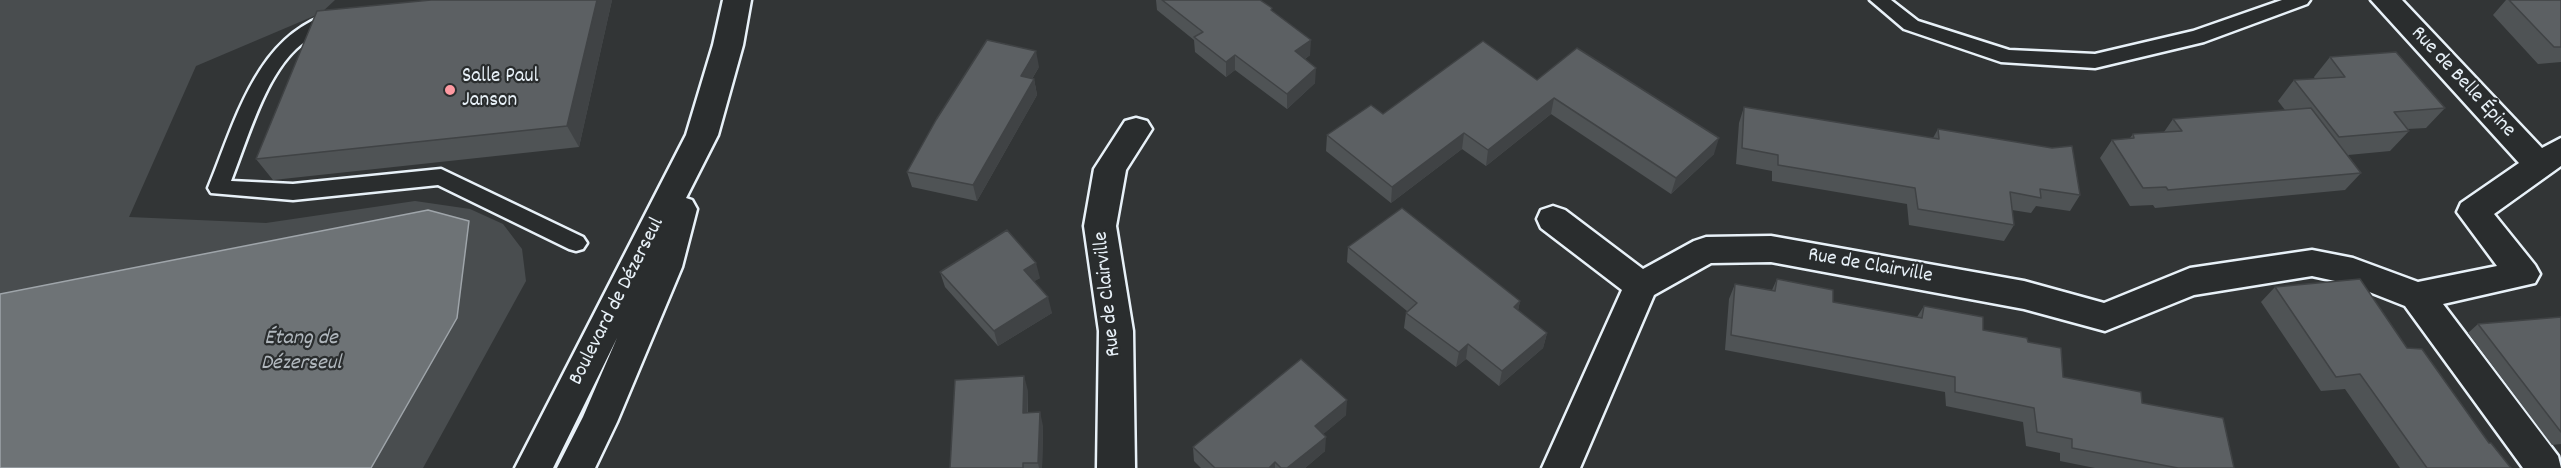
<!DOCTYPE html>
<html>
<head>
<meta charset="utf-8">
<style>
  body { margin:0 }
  canvas { display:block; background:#323536 }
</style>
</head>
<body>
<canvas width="2561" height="468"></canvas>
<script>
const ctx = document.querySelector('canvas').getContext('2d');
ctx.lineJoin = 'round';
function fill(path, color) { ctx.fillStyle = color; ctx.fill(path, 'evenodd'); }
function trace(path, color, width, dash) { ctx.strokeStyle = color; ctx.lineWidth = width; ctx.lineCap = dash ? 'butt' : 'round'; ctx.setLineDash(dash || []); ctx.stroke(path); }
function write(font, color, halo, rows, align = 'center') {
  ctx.font = font + ' Dekko,sans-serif'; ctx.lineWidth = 4.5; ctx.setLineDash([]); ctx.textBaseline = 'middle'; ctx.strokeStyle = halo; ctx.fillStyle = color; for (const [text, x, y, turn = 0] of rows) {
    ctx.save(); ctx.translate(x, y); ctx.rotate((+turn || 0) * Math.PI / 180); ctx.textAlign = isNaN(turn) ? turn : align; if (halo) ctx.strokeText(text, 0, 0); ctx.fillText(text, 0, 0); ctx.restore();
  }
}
const green = new Path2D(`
  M0 0H335L321 13 196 66 129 217 266 223 415 201 470 209 503 224 522 249 526 281 423 468H371L457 318 468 221 428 210 0 294Z`);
const water = new Path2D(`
  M428 210 469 221 457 318 371 468H0V294Z`);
const lane = new Path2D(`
  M1870 0H1891L1918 21 2009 50 2095 54 2193 31 2282 0H2310L2307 4 2204 42 2095 68 2001 62 1904 29Z
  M333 13 340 15 342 19 340 23C324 30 308 38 296 49 264 79 247 141 231 181L293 184 441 169 583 237 587 243 583 249 576 251 569 249 438 185 293 200 211 193 208 188C235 123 256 34 333 13Z`);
const street = new Path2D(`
  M2371 0H2402L2542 148 2561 138V166L2494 214 2535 265 2540 274 2535 283 2443 304 2558 456 2561 468H2523L2405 306 2349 284 2312 276 2194 295 2105 331 2024 309 1771 262 1711 263 1654 295 1580 468H1542L1622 290 1541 228 1537 219 1541 210 1553 206 1565 210 1643 269 1694 241 1706 237 1771 236 2024 281 2104 303 2190 268 2312 250 2353 258 2418 282 2497 266 2457 212 2461 203 2519 163Z
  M1136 118 1147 121 1152 129 1126 170 1116 226 1133 331 1135 468H1097L1099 331 1084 226 1094 169 1125 121Z`);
const secondary = new Path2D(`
  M723 0H751L743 45 718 135 686 198 692 200 697 209 682 267 617 422 595 468H557L583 417 617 338 553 468H515L686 135 713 45Z`);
const wall = new Path2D(`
  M431 0H612L579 147 273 180 256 159Z
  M1156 0H1260L1272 11 1310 55 1305 59 1315 83 1287 109 1235 70 1226 77 1195 52 1194 40 1157 10Z
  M2506 0H2561V62L2538 64 2493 15Z
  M2330 57 2445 108 2426 128 2407 129 2409 131 2390 151 2348 155 2361 173 2345 190 2155 208 2153 205 2130 206 2100 158 2112 140 2130 138 2133 134 2164 132 2173 119 2285 110 2278 101 2294 80 2315 79 2314 77Z
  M1039 67 1032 79H1034L1037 95 977 201 912 187 907 172Z
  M1537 80 1714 154 1671 194 1551 114 1486 166 1462 149 1391 203 1326 151 1327 135 1383 114Z
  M1744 107 1933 138 1938 129 2080 195 2070 211 2036 206 2031 213 2012 210 2014 225 2004 241 1909 225 1907 204 1772 181V171L1736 164 1739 123Z
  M1348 247 1520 301 1518 310 1547 333 1543 348 1499 386 1466 359 1456 367 1404 328 1406 313 1407 311 1347 262Z
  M940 272 1040 278 1034 281 1052 313 998 346 945 287Z
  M1777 279 1833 302 1917 317 1924 306 1983 330 2028 342 2063 377 2142 403 2234 468H2095L2060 461V453L2026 446 2023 422 1946 406 1945 392 1725 350 1729 299 1735 284 1772 290Z
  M2275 287 2407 348 2511 468H2400L2345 389 2321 391 2261 302Z
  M2561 317V444L2552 445 2468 333 2478 324Z
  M1028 391V412L1043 426 1042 468H950Z
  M1346 415 1323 434 1325 451 1305 468H1201L1194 461 1193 447Z`);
const shadedWall = new Path2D(`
  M597 0H612L579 147 567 126Z
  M1311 40 1310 55 1295 66V51Z
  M1036 51 1039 67 1024 92 1021 76Z
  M1235 55V70L1226 77V62Z
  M1316 68 1315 83 1287 109V94Z
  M1034 79 1037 95 977 201 973 185Z
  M1554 98 1551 114 1486 166 1488 150Z
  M1464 133 1462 149 1391 203 1392 187Z
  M1719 138 1714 154 1671 194 1676 178Z
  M1036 263 1040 278 1028 285 1024 270Z
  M1048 297 1052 313 998 346 994 331Z
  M1520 301 1517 316 1514 307Z
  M1547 333 1543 348 1499 386 1502 371Z
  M1468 344 1466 359 1456 367 1459 352Z
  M1024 376 1028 391 1027 427 1023 413Z
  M1347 400 1346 415 1315 441V426Z
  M1040 412 1043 426 1042 468H1039L1038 463Z
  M1326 437 1325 451 1305 468H1287Z
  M1275 462V468H1269Z`);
const building = new Path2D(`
  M431 0H597L567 126 256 159 317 11Z
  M1162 0H1260L1272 8 1271 10 1311 40 1295 51 1316 68 1287 94 1235 55 1226 62 1194 37 1203 32Z
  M2509 0H2561V47H2554Z
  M987 40 1036 51 1021 76 1034 79 973 185 907 172 936 120Z
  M1483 41 1537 80 1577 48 1719 138 1676 178 1554 98 1488 150 1464 133 1392 187 1327 135 1371 105 1383 114Z
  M2396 52 2445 108 2394 112 2409 131 2339 137 2294 80 2345 77 2330 57Z
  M1744 107 1939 139 1938 129 2052 148 2072 146 2080 195 2040 189 2041 198 2010 192 2014 225 1918 209 1915 188 1778 165V155L1742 148Z
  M2311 108 2361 173 2168 190 2166 187 2143 188 2112 140 2134 138 2133 134 2182 131 2173 119Z
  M1402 208 1520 301 1514 307 1547 333 1502 371 1468 344 1459 352 1406 313 1417 303 1348 247Z
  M1007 230 1036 263 1024 270 1048 297 994 331 940 272Z
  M1777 279 1833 290V302L1922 318 1924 306 1983 317V330L2027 338 2028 342 2061 348 2063 377 2141 392 2142 403 2223 418 2234 468H2178L2072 448V439L2037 432 2034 408 1955 392V377L1731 335 1735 284 1775 291Z
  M2360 279 2407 348 2422 349 2489 443H2491L2511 468H2427L2360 374 2336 377 2275 287Z
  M2561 317V432L2478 324Z
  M1301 359 1347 400 1315 426 1326 437 1287 468H1281L1275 462 1269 468H1215L1193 447Z
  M1024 376 1023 413 1040 412 1038 463H1023V468H950L955 380Z`);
const markers = [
  [450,90,6,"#ff9aa2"]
];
const poiNames = [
  ["Salle Paul",462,78],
  ["Janson",462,102]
];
const streetNames = [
  ["Rue de Belle Épine",2462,83,47],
  ["Rue de Clairville",1870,267,10],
  ["Rue de Clairville",1109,294,-96],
  ["Boulevard de Dézerseul",618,302,-63]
];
const waterNames = [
  ["Étang de",301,340],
  ["Dézerseul",301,365]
];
fill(green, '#494d4f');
fill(water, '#6e7376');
trace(water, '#9fa5aa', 1.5);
trace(lane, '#e8f1f8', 5);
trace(street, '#e8f1f8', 5);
trace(secondary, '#e8f1f8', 5);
fill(lane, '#2a2d2e');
fill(street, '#2a2d2e');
fill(secondary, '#2a2d2e');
fill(wall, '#4f5355');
fill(shadedWall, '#404345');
fill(building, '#5c6063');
trace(building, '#404345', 1.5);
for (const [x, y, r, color] of markers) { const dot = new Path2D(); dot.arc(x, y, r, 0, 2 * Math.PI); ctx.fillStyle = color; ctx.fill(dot); trace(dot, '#2a2d2e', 2); }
write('21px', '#e8f1f8', '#2a2d2e', poiNames, 'left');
write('21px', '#e8f1f8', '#2a2d2e', streetNames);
write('italic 22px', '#b1b8be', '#2a2d2e', waterNames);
</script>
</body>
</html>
